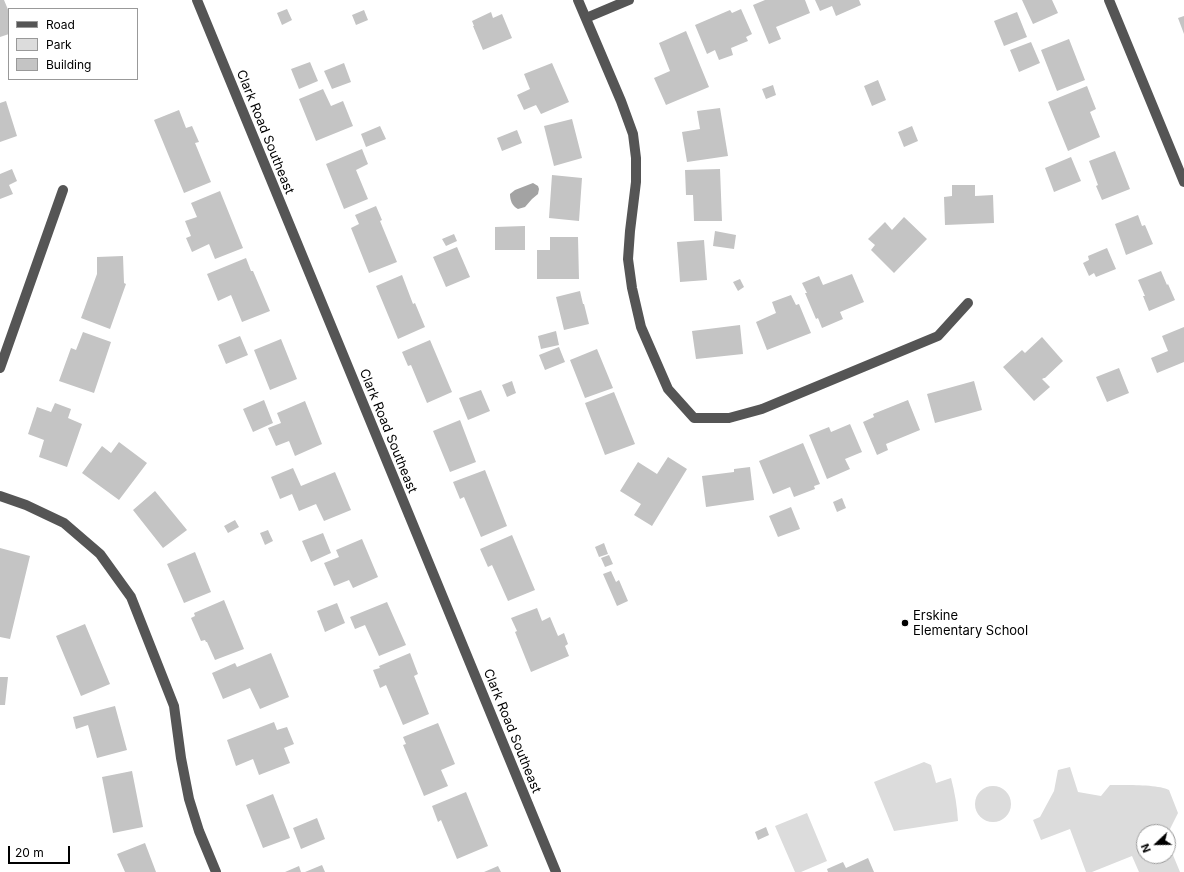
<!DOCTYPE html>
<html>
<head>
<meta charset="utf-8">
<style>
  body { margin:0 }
  #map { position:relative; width:1184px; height:872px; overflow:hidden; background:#fff; font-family:Inter,sans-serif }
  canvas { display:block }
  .legend { position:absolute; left:8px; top:8px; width:130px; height:72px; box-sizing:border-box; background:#fff; border:1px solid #999; margin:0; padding:5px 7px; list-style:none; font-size:12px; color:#000 }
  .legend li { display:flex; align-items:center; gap:8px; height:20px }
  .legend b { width:20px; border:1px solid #999 }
  .north { position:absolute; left:1136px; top:824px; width:40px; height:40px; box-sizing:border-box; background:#fff; border:1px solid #999; border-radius:50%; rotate:248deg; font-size:11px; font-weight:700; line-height:16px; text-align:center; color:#000 }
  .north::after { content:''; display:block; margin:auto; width:14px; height:18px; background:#000; clip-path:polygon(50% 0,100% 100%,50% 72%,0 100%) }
  .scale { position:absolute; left:8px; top:846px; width:62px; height:18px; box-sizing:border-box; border:2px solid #000; border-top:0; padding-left:5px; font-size:12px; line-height:14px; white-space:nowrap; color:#000; -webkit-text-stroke:3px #fff; paint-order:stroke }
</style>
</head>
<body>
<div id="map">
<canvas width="1184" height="872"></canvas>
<ul class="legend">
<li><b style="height:5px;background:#555"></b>Road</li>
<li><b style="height:11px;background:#dcdcdc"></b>Park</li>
<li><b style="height:11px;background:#c4c4c4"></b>Building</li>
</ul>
<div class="north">N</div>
<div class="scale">20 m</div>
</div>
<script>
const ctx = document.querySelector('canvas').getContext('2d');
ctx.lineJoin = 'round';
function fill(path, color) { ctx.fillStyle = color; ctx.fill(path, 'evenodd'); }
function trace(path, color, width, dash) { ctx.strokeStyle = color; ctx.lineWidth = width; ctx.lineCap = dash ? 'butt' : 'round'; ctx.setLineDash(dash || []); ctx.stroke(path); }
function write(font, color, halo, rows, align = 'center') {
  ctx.font = font + ' Inter,sans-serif'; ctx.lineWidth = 3; ctx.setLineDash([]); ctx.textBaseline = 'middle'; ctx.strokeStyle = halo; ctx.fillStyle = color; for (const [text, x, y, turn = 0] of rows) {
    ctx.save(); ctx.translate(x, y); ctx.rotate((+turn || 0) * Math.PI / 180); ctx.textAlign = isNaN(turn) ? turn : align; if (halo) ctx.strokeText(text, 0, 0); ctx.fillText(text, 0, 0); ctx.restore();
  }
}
const green = new Path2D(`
  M924 762 931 765 936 783 951 778C955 793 957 806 958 821L894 831 874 782Z
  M1070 767 1078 792 1101 796 1110 785C1124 785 1158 784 1169 790L1178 813 1169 831 1171 840 1168 841V832H1144V856H1168V843L1180 872H1139L1132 856 1092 872H1086L1070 829 1041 840 1033 820 1040 817 1054 791 1058 770Z
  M975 804a18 18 0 1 1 36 0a18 18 0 1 1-36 0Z
  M807 813 827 861 801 872H795L775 826Z`);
const water = new Path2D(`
  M533 183 538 186 539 189 538 194 532 199 525 207 518 209C512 206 510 200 510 194L515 190Z`);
const building = new Path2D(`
  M0 0H4L9 12V34L0 37Z
  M765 0H805L810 13 776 27 781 39 769 44 753 5Z
  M815 0H859L861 5 836 16 832 6 820 11Z
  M1022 0H1052L1058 13 1033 24Z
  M287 9 292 20 282 25 277 13Z
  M741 9 752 34 746 37 748 41 731 48 733 55 719 60 715 50 707 54 695 25 730 10 732 13Z
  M364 10 368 20 356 25 352 15Z
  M491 12 493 18 502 14 512 38 483 50 473 26H474L472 21Z
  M1017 12 1027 37 1004 46 994 21Z
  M1184 16V34L1178 18Z
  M686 31 709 87 666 105 654 78 670 71 659 43Z
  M1069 39 1085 80 1057 91 1041 50Z
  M1031 42 1040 63 1019 72 1010 50Z
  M310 62 318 81 299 89 291 69Z
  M344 63 351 82 332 89 324 71Z
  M552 63 569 102 541 114 536 105 524 110 517 95 530 89 524 74Z
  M878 80 886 100 872 106 864 86Z
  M773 85 776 95 766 99 762 89Z
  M1087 86 1096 109 1090 112 1100 137 1068 151 1048 102Z
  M323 89 331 106 343 101 353 126 316 141 299 99Z
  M6 101 17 136 0 142V103Z
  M720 108 728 156 687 162 682 132 700 129 697 111Z
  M179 110 186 128 192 126 199 142 195 143 211 182 184 193 154 120Z
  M572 119 582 158 554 166 544 126Z
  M380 126 386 139 366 147 361 134Z
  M912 126 918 141 904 147 898 132Z
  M517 130 522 143 502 151 497 138Z
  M362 149 368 164 356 170 368 199 344 209 326 164Z
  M1115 151 1130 189 1102 200 1096 186 1098 185 1089 161Z
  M1071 157 1081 181 1054 192 1045 168Z
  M12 169 17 181 9 185 13 194 0 199V174Z
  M720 169 722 221H694L693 195H686L685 170Z
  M552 175 582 178 579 221 549 218Z
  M952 185H975V196L993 195 994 223 945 225 944 197 952 196Z
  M220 191 243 248 215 259 209 244 192 252 186 238 191 236 185 221 197 217 191 203Z
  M376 206 382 220 380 221 397 262 369 273 351 228 359 224 355 215Z
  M1138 215 1142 226 1145 225 1153 244 1126 255 1115 224Z
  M904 217 927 239 894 273 871 250 875 245 868 239 885 222 892 230Z
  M525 226V250H495V227Z
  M715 231 736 235 734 249 713 246Z
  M454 234 457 241 446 246 442 239Z
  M550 237H578L579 279H537V250H550Z
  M704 240 707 280 680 282 677 242Z
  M457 247 470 277 446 287 433 257Z
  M1107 248 1116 269 1096 277 1094 273 1089 276 1083 263 1089 260 1088 256Z
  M123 256 124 283 126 284 110 329 81 318 97 274V257Z
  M246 258 251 271H253L270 311 242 322 231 295 218 301 207 274Z
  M1161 271 1167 285 1168 284 1175 300 1149 311 1143 296H1145L1138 280Z
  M852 274 864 302 840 312 843 319 822 328 818 318 816 319 805 293H807L802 283 819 276 823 285Z
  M402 275 413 304 415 303 425 327 398 339 376 286Z
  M740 279 744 287 738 291 733 282Z
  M580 291 583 304H584L589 324 564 330 556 297Z
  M791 295 796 305 799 304 811 333 767 350 756 322 776 313 772 302Z
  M740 325 743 354 696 359 692 331Z
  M1184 327V362L1157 373 1151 358 1168 351 1162 336Z
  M556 331 559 345 541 349 538 336Z
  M83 332 111 342 94 393 59 381 71 348 76 350Z
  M240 336 248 355 226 364 218 345Z
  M1042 337 1063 361 1045 378H1044L1042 379 1050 387 1034 401 1003 367 1022 350 1025 353Z
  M281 339 297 379 270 390 254 350Z
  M430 340 452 392 427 403 411 365 408 366 402 352Z
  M559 347 565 362 545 370 539 355Z
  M597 349 613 388 585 398 570 360Z
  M1119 368 1129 393 1107 402 1096 377Z
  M512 381 516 393 507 397 502 385Z
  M974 381 982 410 935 423 927 394Z
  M481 390 490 411 468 420 459 398Z
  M614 392 635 444 605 455 585 403Z
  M264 400 273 423 253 432 243 409Z
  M908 400 920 430 886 444 888 450 877 455 863 422 874 417 873 414Z
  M305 401 322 444 295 456 289 441 276 446 268 428 281 423 277 413Z
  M55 403 71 409 68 418 82 424 67 467 39 457 44 440 28 434 37 407 51 412Z
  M460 420 476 462 450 472 433 431Z
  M850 424 862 452 845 459 850 469 827 479 809 435 829 427 831 432Z
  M119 442 147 463 119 500 82 473 102 446 111 453Z
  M803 443 820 484 814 486 815 489 794 497 790 487 773 494 759 461Z
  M668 457 687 469 652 526 634 515 641 504 620 491 638 462 657 474Z
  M750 467 754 500 706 507 702 476 734 472V469Z
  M293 468 301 486 335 472 351 510 324 521 316 504 299 511 292 494 280 499 271 477Z
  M485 470 507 526 481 537 464 497 460 499 453 482Z
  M155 491 187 530 163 548 133 510Z
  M842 498 846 508 837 512 833 502Z
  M791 507 800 529 778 537 769 516Z
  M235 520 239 527 228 533 224 526Z
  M268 530 273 541 265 545 260 533Z
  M323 533 331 553 311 562 302 541Z
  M512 535 535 590 508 601 492 565 488 567 480 549Z
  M362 539 378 577 353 588 349 580 334 586 324 563 339 557 336 550Z
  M604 543 608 554 599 557 595 547Z
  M0 548 30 556 10 639 0 637Z
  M195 552 211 592 184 603 167 564Z
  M609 555 613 564 605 567 601 558Z
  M611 571 616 582 619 580 628 601 617 606 603 574Z
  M224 600 244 649 215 660 207 642H206L205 640 201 641 191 618 195 616 194 613Z
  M387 602 406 645 379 656 365 625 355 629 350 617Z
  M337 603 345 623 325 632 317 611Z
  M537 608 542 621 550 617 558 636 564 633 568 644 565 646 569 656 531 672 515 632 517 631 511 618Z
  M85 624 110 684 81 696 56 636Z
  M271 653 289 697 260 709 250 688 223 699 212 673 235 663 237 667Z
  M410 653 418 674 414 676 429 714 403 725 386 685 380 688 373 670 380 668 379 666Z
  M0 677H8L5 705H0Z
  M115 706 127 750 97 758 88 725 76 729 73 717Z
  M274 722 277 730 287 727 294 744 284 748 290 763 259 775 253 759 236 766 227 740Z
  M438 723 455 764 441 770 448 786 424 796 403 745 406 744 403 737Z
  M132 771 143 827 113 833 102 777Z
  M466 792 488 846 457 859 441 820 438 822 432 806Z
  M273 794 290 838 263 848 246 805Z
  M317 818 325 839 301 849 293 828Z
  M766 827 769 835 758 840 755 832Z
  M145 843 156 872H125L117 854Z
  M868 858 874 872H828L827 869 843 862 846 868Z
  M322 865 325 872H305Z
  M299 866 301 872H285Z
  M498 866 501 872H484Z`);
const minor = new Path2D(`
  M197 0 556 872
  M578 0 621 101 633 134 636 158V182L630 231 628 259 632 288 641 327 668 389 694 418H729L762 409 938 336 968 303
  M1109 0 1184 182
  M586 18 629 0
  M0 368 63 190
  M0 496 26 505 64 523 100 554 131 597 174 706 181 758 189 799 199 831 216 872`);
const markers = [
  [905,623,4,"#000"]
];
const streetNames = [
  ["Clark Road Southeast",265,132,68],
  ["Clark Road Southeast",388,431,68],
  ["Clark Road Southeast",512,731,68]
];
const poiNames = [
  ["Erskine",913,616],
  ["Elementary School",913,631]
];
fill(green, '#dcdcdc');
fill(water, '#a3a3a3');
fill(building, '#c4c4c4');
trace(minor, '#555', 10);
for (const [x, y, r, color] of markers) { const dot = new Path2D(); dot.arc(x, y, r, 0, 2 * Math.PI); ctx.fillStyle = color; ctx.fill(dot); trace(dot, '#fff', 1.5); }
write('13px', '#000', '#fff', streetNames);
write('13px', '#000', '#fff', poiNames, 'left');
</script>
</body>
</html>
